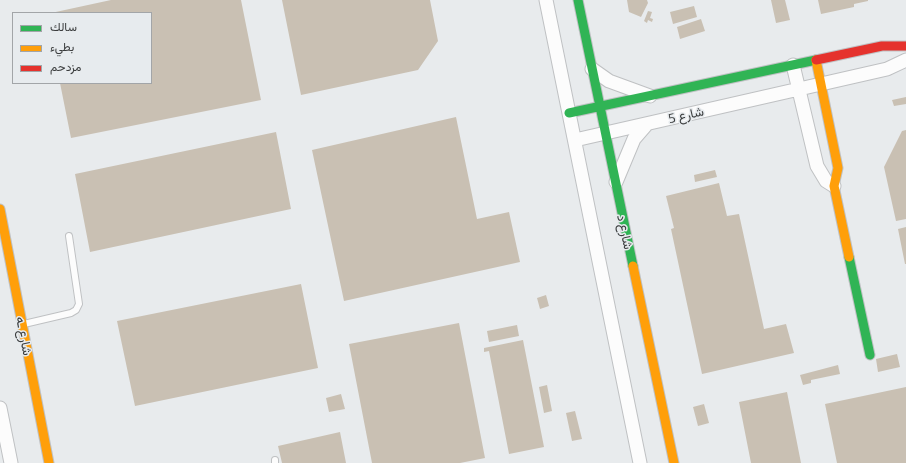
<!DOCTYPE html>
<html>
<head>
<meta charset="utf-8">
<style>
  body { margin:0 }
  #map { position:relative; width:906px; height:463px; overflow:hidden; background:#e8ebed; font-family:"Exo 2",Vazirmatn,sans-serif }
  canvas { display:block }
  .legend { position:absolute; left:12px; top:12px; width:140px; height:72px; box-sizing:border-box; background:#e7ebee; border:1px solid #a2a5a8; margin:0; padding:5px 7px; list-style:none; font-size:12px; color:#3b3d3e }
  .legend li { display:flex; align-items:center; gap:8px; height:20px }
  .legend b { width:20px; border:1px solid #a2a5a8 }
</style>
</head>
<body>
<div id="map">
<canvas width="906" height="463"></canvas>
<ul class="legend">
<li><b style="height:5px;background:#30b455"></b>سالك</li>
<li><b style="height:5px;background:#ff9f0a"></b>بطيء</li>
<li><b style="height:5px;background:#e5322d"></b>مزدحم</li>
</ul>
</div>
<script>
const ctx = document.querySelector('canvas').getContext('2d');
ctx.lineJoin = 'round';
function fill(path, color) { ctx.fillStyle = color; ctx.fill(path, 'evenodd'); }
function trace(path, color, width, dash) { ctx.strokeStyle = color; ctx.lineWidth = width; ctx.lineCap = dash ? 'butt' : 'round'; ctx.setLineDash(dash || []); ctx.stroke(path); }
function write(font, color, halo, rows, align = 'center') {
  ctx.font = font + ' "Exo 2",Vazirmatn,sans-serif'; ctx.lineWidth = 3; ctx.setLineDash([]); ctx.textBaseline = 'middle'; ctx.strokeStyle = halo; ctx.fillStyle = color; for (const [text, x, y, turn = 0] of rows) {
    ctx.save(); ctx.translate(x, y); ctx.rotate((+turn || 0) * Math.PI / 180); ctx.textAlign = isNaN(turn) ? turn : align; if (halo) ctx.strokeText(text, 0, 0); ctx.fillText(text, 0, 0); ctx.restore();
  }
}
const building = new Path2D(`
  M111 0H241L261 100 71 138 60 83H151V13H51Z
  M282 0H430L438 41 418 70 301 95Z
  M627 0H647L648 3 641 17 629 12Z
  M771 0H785L790 20 776 23Z
  M818 0H868V1L854 4V7L821 14Z
  M694 6 697 17 673 24 670 12Z
  M648 11 652 12 650 18 653 19 652 22 648 20 647 23 644 21Z
  M701 19 705 31 680 39 677 27Z
  M906 97V104L894 106 892 100Z
  M456 117 477 219 509 212 520 262 344 301 312 150Z
  M906 130V219L896 221 884 167 902 131Z
  M276 132 291 209 90 252 75 174Z
  M715 170 717 177 695 182 694 175Z
  M719 183 727 216 739 214 764 329 786 324 794 353 702 374 671 229 674 228 666 196Z
  M906 227V264H905L898 229Z
  M301 284 318 368 135 406 117 321Z
  M546 295 549 306 540 309 537 298Z
  M459 323 485 458 460 463H372L349 344Z
  M517 325 519 336 489 342 487 331Z
  M523 340 544 447 509 454 489 351 484 352V348Z
  M897 354 900 367 878 372 876 359Z
  M838 365 840 374 811 380V383L803 385 800 375Z
  M547 385 552 411 544 413 539 387Z
  M906 387V463H837L825 404Z
  M787 392 801 463H751L739 402Z
  M341 394 345 409 329 412 326 398Z
  M704 404 709 423 698 426 693 407Z
  M575 411 582 439 572 441 566 413Z
  M340 432 346 463H282L278 446Z`);
const lane = new Path2D(`
  M24 324 71 313 76 310 79 304 69 236
  M275 460V463`);
const street = new Path2D(`
  M546 0 640 463
  M793 65 817 166 826 181 834 186
  M592 69 609 81 650 96
  M575 140 887 69 906 60
  M616 182 634 139 647 124
  M0 408 11 463`);
const fast = new Path2D(`
  M578 0 633 266
  M569 113 816 60
  M849 257 870 355`);
const slow = new Path2D(`
  M816 60 838 168 834 186 849 257
  M0 209 49 463
  M633 266 674 463`);
const jam = new Path2D(`
  M816 60 882 46H906`);
const streetNames = [
  ["شارع 5",686,115,-13],
  ["شارع د",625,232,78],
  ["شارع ـه",24,336,79]
];
fill(building, '#c9c0b3');
trace(lane, '#bfc1c3', 8);
trace(street, '#bfc1c3', 15);
trace(fast, '#bfc1c3', 11);
trace(slow, '#bfc1c3', 11);
trace(jam, '#bfc1c3', 11);
trace(lane, '#fcfcfc', 6);
trace(street, '#fcfcfc', 13);
trace(fast, '#30b455', 9);
trace(slow, '#ff9f0a', 9);
trace(jam, '#e5322d', 9);
write('13px', '#3b3d3e', '#e7ebee', streetNames);
</script>
</body>
</html>
